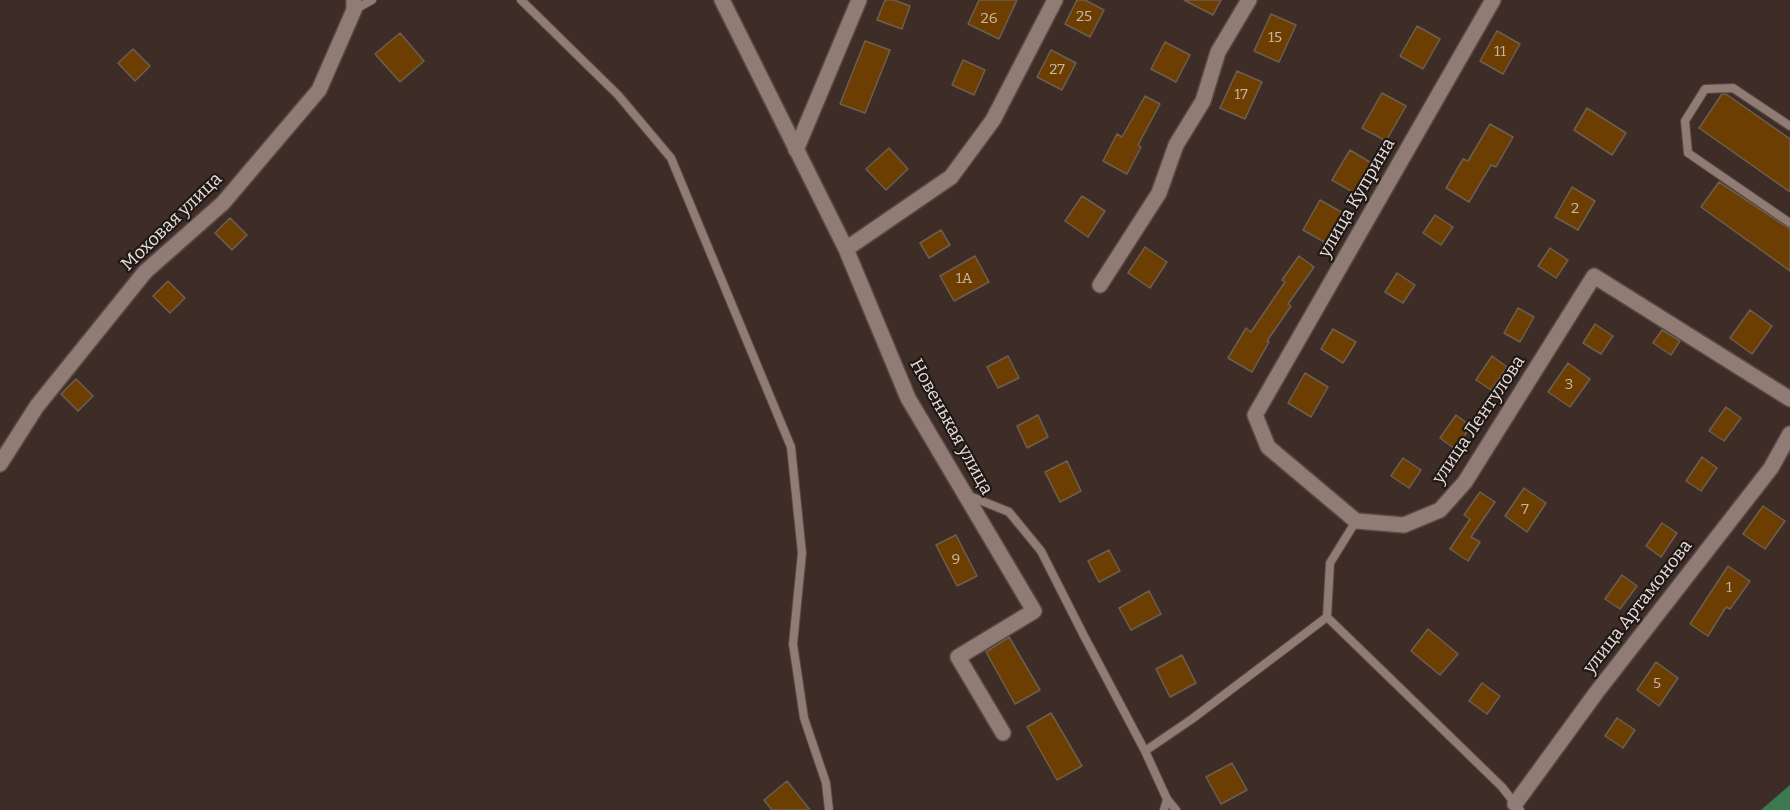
<!DOCTYPE html>
<html>
<head>
<meta charset="utf-8">
<style>
  body { margin:0 }
  canvas { display:block; background:#3e2d27 }
</style>
</head>
<body>
<canvas width="1790" height="810"></canvas>
<script>
const ctx = document.querySelector('canvas').getContext('2d');
ctx.lineJoin = 'round';
function fill(path, color) { ctx.fillStyle = color; ctx.fill(path, 'evenodd'); }
function trace(path, color, width, dash) { ctx.strokeStyle = color; ctx.lineWidth = width; ctx.lineCap = dash ? 'butt' : 'round'; ctx.setLineDash(dash || []); ctx.stroke(path); }
function write(font, color, halo, rows, align = 'center') {
  ctx.font = font + ' Bitter,serif'; ctx.lineWidth = 4.5; ctx.setLineDash([]); ctx.textBaseline = 'middle'; ctx.strokeStyle = halo; ctx.fillStyle = color; for (const [text, x, y, turn = 0] of rows) {
    ctx.save(); ctx.translate(x, y); ctx.rotate((+turn || 0) * Math.PI / 180); ctx.textAlign = isNaN(turn) ? turn : align; if (halo) ctx.strokeText(text, 0, 0); ctx.fillText(text, 0, 0); ctx.restore();
  }
}
const forest = new Path2D(`
  M1790 785V810H1761Z`);
const building = new Path2D(`
  M885 0H894L910 6 902 29 877 20Z
  M979 0H1017L999 39 968 24Z
  M1077 0H1085L1104 10 1090 37 1065 24Z
  M1184 0H1221L1213 15Z
  M1271 14 1296 25 1279 62 1254 51Z
  M1417 26 1440 39 1423 69 1400 56Z
  M1497 31 1520 44 1503 74 1480 61Z
  M400 33 424 61 400 82 375 54Z
  M865 41 890 50 865 113 840 104Z
  M1165 42 1190 55 1176 82 1151 69Z
  M133 49 150 66 135 81 118 63Z
  M1051 50 1076 63 1062 90 1037 77Z
  M963 60 985 70 974 95 952 85Z
  M1237 71 1262 82 1245 119 1220 108Z
  M1382 93 1406 106 1386 141 1362 128Z
  M1722 94H1726L1790 139V192L1699 128Z
  M1145 96 1160 104 1138 145 1141 147 1127 174 1103 161 1117 134 1122 137Z
  M1587 108 1626 133 1612 155 1574 130Z
  M1490 124 1513 137 1496 167 1491 165 1469 202 1446 188 1463 159 1468 161Z
  M889 148 908 169 886 190 866 169Z
  M1350 150 1373 164 1356 194 1332 180Z
  M1719 182 1790 229V271L1701 207Z
  M1572 187 1595 201 1578 230 1555 217Z
  M1082 196 1105 211 1088 237 1065 221Z
  M1320 200 1343 213 1326 243 1303 230Z
  M1435 215 1453 227 1441 245 1423 233Z
  M230 218 247 235 232 250 215 233Z
  M941 230 950 245 929 258 920 243Z
  M1145 247 1167 262 1150 288 1128 273Z
  M1550 248 1568 260 1556 278 1538 266Z
  M975 256 989 282 954 301 940 276Z
  M1299 256 1314 267 1288 304 1291 306 1267 341 1269 342 1252 372 1228 358 1246 328 1251 332 1285 282 1282 280Z
  M1397 273 1415 285 1403 303 1385 292Z
  M168 281 185 298 170 313 153 296Z
  M1518 308 1534 317 1520 342 1504 333Z
  M1750 310 1772 326 1752 354 1730 338Z
  M1595 324 1613 336 1601 354 1583 343Z
  M1333 329 1356 342 1343 363 1321 349Z
  M1662 330 1680 341 1671 355 1653 343Z
  M1008 356 1019 378 998 388 987 367Z
  M1492 356 1507 367 1491 390 1476 380Z
  M1568 363 1590 379 1570 407 1548 392Z
  M1305 373 1328 387 1311 417 1288 403Z
  M76 379 93 396 78 411 61 394Z
  M1726 407 1741 418 1724 441 1709 431Z
  M1038 415 1048 437 1027 448 1017 426Z
  M1456 415 1471 426 1455 449 1440 438Z
  M1702 457 1717 468 1701 491 1686 481Z
  M1403 458 1421 470 1409 488 1391 476Z
  M1067 461 1081 491 1060 502 1045 472Z
  M1524 488 1546 503 1527 532 1505 516Z
  M1480 492 1495 502 1471 537 1480 542 1468 561 1450 549 1470 519 1464 515Z
  M1763 506 1785 521 1765 549 1743 534Z
  M1662 523 1677 533 1661 557 1646 546Z
  M956 535 977 576 957 586 936 545Z
  M1109 550 1120 571 1099 582 1088 561Z
  M1728 566 1750 581 1730 609 1726 607 1708 636 1690 624Z
  M1622 575 1637 586 1620 609 1605 599Z
  M1149 591 1161 614 1131 630 1119 608Z
  M1428 629 1458 654 1440 675 1411 651Z
  M1009 637 1040 690 1015 704 986 652Z
  M1182 655 1196 683 1170 697 1156 669Z
  M1656 662 1678 678 1659 706 1637 690Z
  M1482 683 1500 696 1487 714 1469 701Z
  M1051 713 1082 766 1057 780 1027 727Z
  M1617 718 1635 730 1623 748 1605 736Z
  M1232 763 1247 790 1221 804 1206 777Z
  M787 781 810 810H772L764 800Z`);
const lane = new Path2D(`
  M521 0 618 95 671 158 791 447 802 553 793 644 804 718 826 783 829 810
  M354 10 372 0
  M1790 126 1733 88 1705 89 1685 121 1688 153 1790 223
  M967 495 1009 512 1041 551 1083 634 1145 751 1167 799 1164 810
  M1356 521 1330 563 1327 617 1502 787 1520 810
  M1145 751 1192 719 1327 617
  M1167 799 1176 810`);
const street = new Path2D(`
  M722 0 846 249 908 398 1034 611 958 657 1003 733
  M1493 0 1255 415 1268 447 1356 521 1404 525 1440 510 1465 482 1594 276 1790 399
  M796 150 859 0
  M846 249 951 177 993 120 1055 0
  M1100 285 1159 193 1176 145 1203 101 1218 52 1249 0
  M0 464 37 406 145 272 223 203 319 90 354 10V0
  M1515 804 1596 693 1771 468 1790 434`);
const numberNames = [
  ["25",1084,17],
  ["26",989,19],
  ["15",1275,38],
  ["11",1500,52],
  ["27",1057,70],
  ["17",1241,95],
  ["2",1575,209],
  ["1А",964,279],
  ["3",1569,385],
  ["7",1525,510],
  ["9",956,560],
  ["1",1729,588],
  ["5",1657,684]
];
const streetNames = [
  ["улица Куприна",1357,198,-60],
  ["Моховая улица",172,222,-44],
  ["улица Лентулова",1479,420,-56],
  ["Новенькая улица",951,427,61],
  ["улица Артамонова",1638,607,-52]
];
fill(forest, '#3d794f');
fill(building, '#6d3e01');
trace(building, '#6c5e51', 1.5);
trace(lane, '#584945', 10);
trace(street, '#584945', 18);
trace(lane, '#907c74', 8);
trace(street, '#907c74', 15);
write('15px', '#cab6a4', null, numberNames);
write('18px', '#e9deda', '#1f1815', streetNames);
</script>
</body>
</html>
